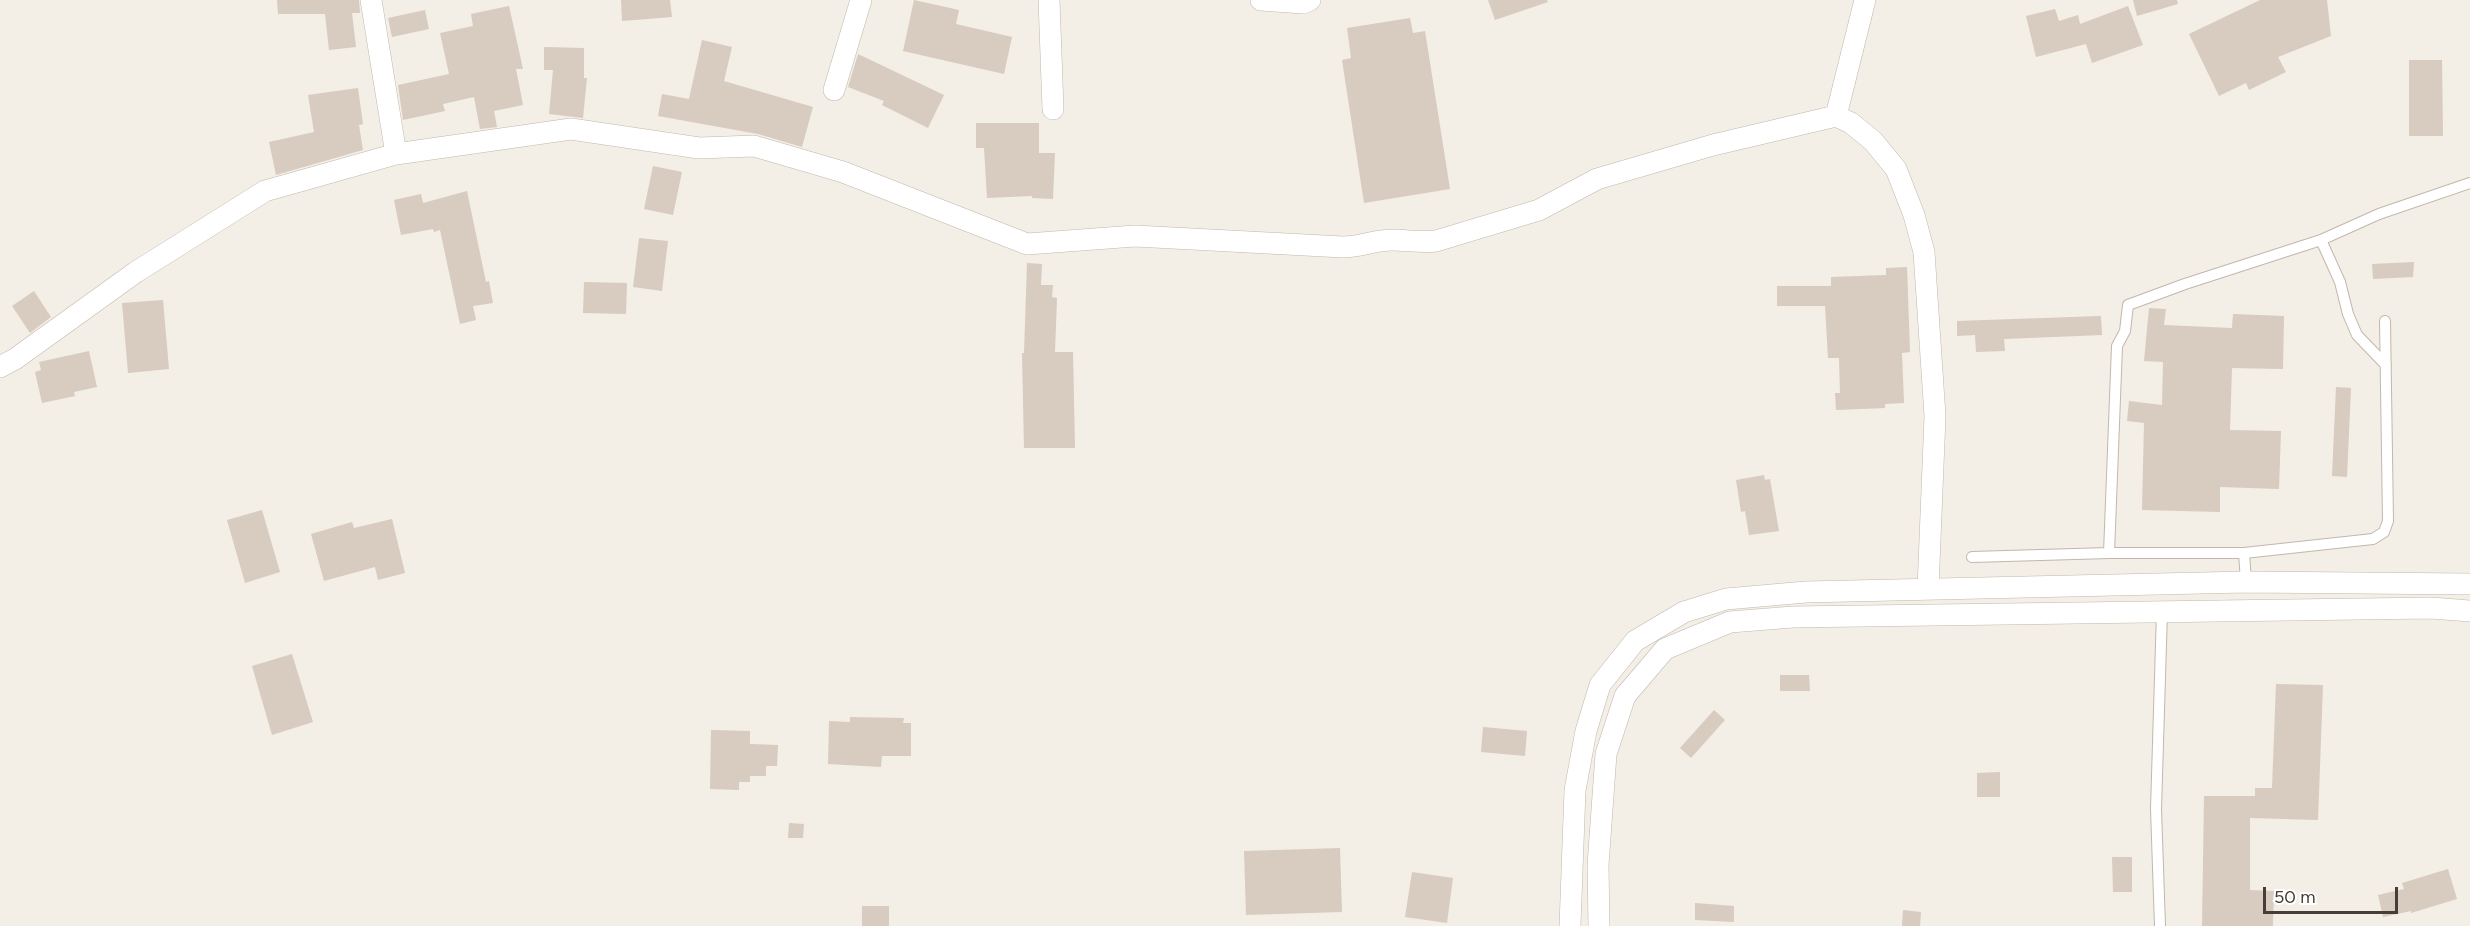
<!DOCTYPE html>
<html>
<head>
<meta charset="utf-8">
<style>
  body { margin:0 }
  #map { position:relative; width:2470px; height:926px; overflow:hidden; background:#f3eee6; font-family:Figtree,sans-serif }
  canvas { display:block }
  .scale { position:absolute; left:2263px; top:887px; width:135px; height:27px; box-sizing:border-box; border:3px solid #463d36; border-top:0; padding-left:8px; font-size:18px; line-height:21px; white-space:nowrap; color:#463d36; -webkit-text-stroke:4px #fff; paint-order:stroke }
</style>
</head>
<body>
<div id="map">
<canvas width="2470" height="926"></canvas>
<div class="scale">50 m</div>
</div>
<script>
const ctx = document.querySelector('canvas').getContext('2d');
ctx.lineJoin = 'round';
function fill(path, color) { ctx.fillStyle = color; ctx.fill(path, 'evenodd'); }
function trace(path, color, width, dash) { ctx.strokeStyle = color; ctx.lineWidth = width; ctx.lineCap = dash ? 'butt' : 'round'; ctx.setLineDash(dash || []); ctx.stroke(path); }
const building = new Path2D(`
  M277 0H359L360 13H352L356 47 329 50 325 14H278Z
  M621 0H670L672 17 622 21Z
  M914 0 959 10 956 24 1012 37 1004 74 903 51Z
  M1488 0H1547L1548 2 1495 20Z
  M2133 0H2177L2178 4 2137 16Z
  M2260 0H2327L2331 36 2278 57 2286 72 2249 90 2246 83 2219 96 2189 34Z
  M509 6 523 69H516L523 105 494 111 497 127 480 129 474 97 443 104 445 111 403 120 398 85 449 74 440 33 473 26 471 14Z
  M2128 6 2143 45 2092 63 2086 44 2036 57 2026 16 2055 9 2059 21 2078 15 2080 24Z
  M425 10 429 29 392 37 388 18Z
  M1410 18 1413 33 1425 31 1450 189 1364 203 1342 60 1351 58 1347 28Z
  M702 40 732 47 724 81 813 107 802 147 758 134 658 116 662 94 689 99Z
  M544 47 584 48V78H587L583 118 549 114 553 70H544Z
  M858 54 944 95 928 128 882 105 884 101 848 87Z
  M2409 60H2442L2443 136H2409Z
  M358 88 363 124 359 125 363 150 276 175 269 142 314 132 308 95Z
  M976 123H1039V153H1055L1053 199 1032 198V196L987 198 984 148H976Z
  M653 166 682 172 673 215 644 209Z
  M467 191 486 282 489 281 493 303 473 306 476 320 460 324 440 230 434 232 433 229 401 235 394 200 421 194 423 203Z
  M639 238 668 241 662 291 633 287Z
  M2414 262 2413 277 2373 279 2372 264Z
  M1027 263 1042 264 1041 285H1053L1052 297 1057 298 1055 352H1073L1075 448H1024L1022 353H1024Z
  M1907 267 1910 352 1902 353 1904 403 1885 404V408L1836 410 1835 393H1840L1839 358H1828L1825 306H1777V286H1831V277L1886 275V268Z
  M584 282 627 283 626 314 583 313Z
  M34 291 51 317 30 333 12 306Z
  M163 300 169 369 128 373 122 303Z
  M2149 308 2166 309 2164 325 2232 328 2233 314 2284 316 2283 369 2232 368 2230 430 2281 431 2279 489 2220 487V512L2142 510 2144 423 2127 421 2129 401 2162 405 2163 362 2144 361Z
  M2101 316 2102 335 2004 339 2005 351 1976 352 1975 335 1957 336V321Z
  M89 351 97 387 74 392 75 396 42 403 35 372 41 370 39 362Z
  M2336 387 2351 388 2347 477 2332 476Z
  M1764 475 1765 480 1770 479 1779 531 1749 535 1745 511 1741 512 1736 480Z
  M262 510 280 572 245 583 227 520Z
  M392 519 405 573 378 580 375 567 324 581 311 534 352 522 354 528Z
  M292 654 313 722 272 735 252 666Z
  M1780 675H1809L1810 691H1780Z
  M2276 684 2323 685 2318 820 2250 818V890L2274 891 2273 926H2202L2204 796H2255V788H2272Z
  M1714 710 1725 720 1691 758 1680 748Z
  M850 717 904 718 903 723H911V756H882L881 767 828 764 829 721 850 722Z
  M1483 727 1527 731 1525 756 1481 752Z
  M711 730 750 731V744L778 745 777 766H766V776H750V782H739V790L710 789Z
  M2000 772V797H1977V773Z
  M789 823 804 824 803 838H788Z
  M1340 848 1342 912 1246 915 1244 851Z
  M2112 857H2132V892H2113Z
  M2448 869 2457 899 2411 913V911L2383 917 2378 895 2404 889 2402 883Z
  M1412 872 1453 878 1447 923 1405 917Z
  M1695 903 1734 906V922L1695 920Z
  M862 906H889V926H862Z
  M1903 910 1921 912 1920 926H1902Z`);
const lane = new Path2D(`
  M2321 240 2340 282 2348 314 2357 335 2386 365
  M2244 553 2373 539 2384 532 2388 521 2385 321
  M1972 557 2109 553
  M2246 582 2244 553H2109L2117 346 2125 331 2128 305 2185 284 2321 240 2379 214 2470 183
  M2160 926 2156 809 2162 611`);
const street = new Path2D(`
  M371 0 396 154 571 129 699 148 754 146 843 172 1027 244 1135 236 1343 247C1360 247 1375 240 1392 240 1407 240 1421 243 1436 241L1539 210 1597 179 1713 145 1836 116 1851 123 1873 141 1896 169 1914 215 1924 252 1935 416 1928 589
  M1049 0 1053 109
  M1261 0 1303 3 1310 0
  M834 90 861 0
  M1836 116 1865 0
  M0 367 15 359 136 272 265 191 396 154
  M1570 926 1575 790 1586 731 1600 685 1635 641 1684 612 1726 599 1806 592 2246 582 2470 584
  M1599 926 1598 865 1606 754 1625 696 1665 649 1730 622 1793 617 2431 608 2470 611`);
fill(building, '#d8cbbf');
trace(lane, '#c2b7ac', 12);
trace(street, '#c2b7ac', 22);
trace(lane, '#fff', 10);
trace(street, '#fff', 21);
</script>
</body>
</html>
